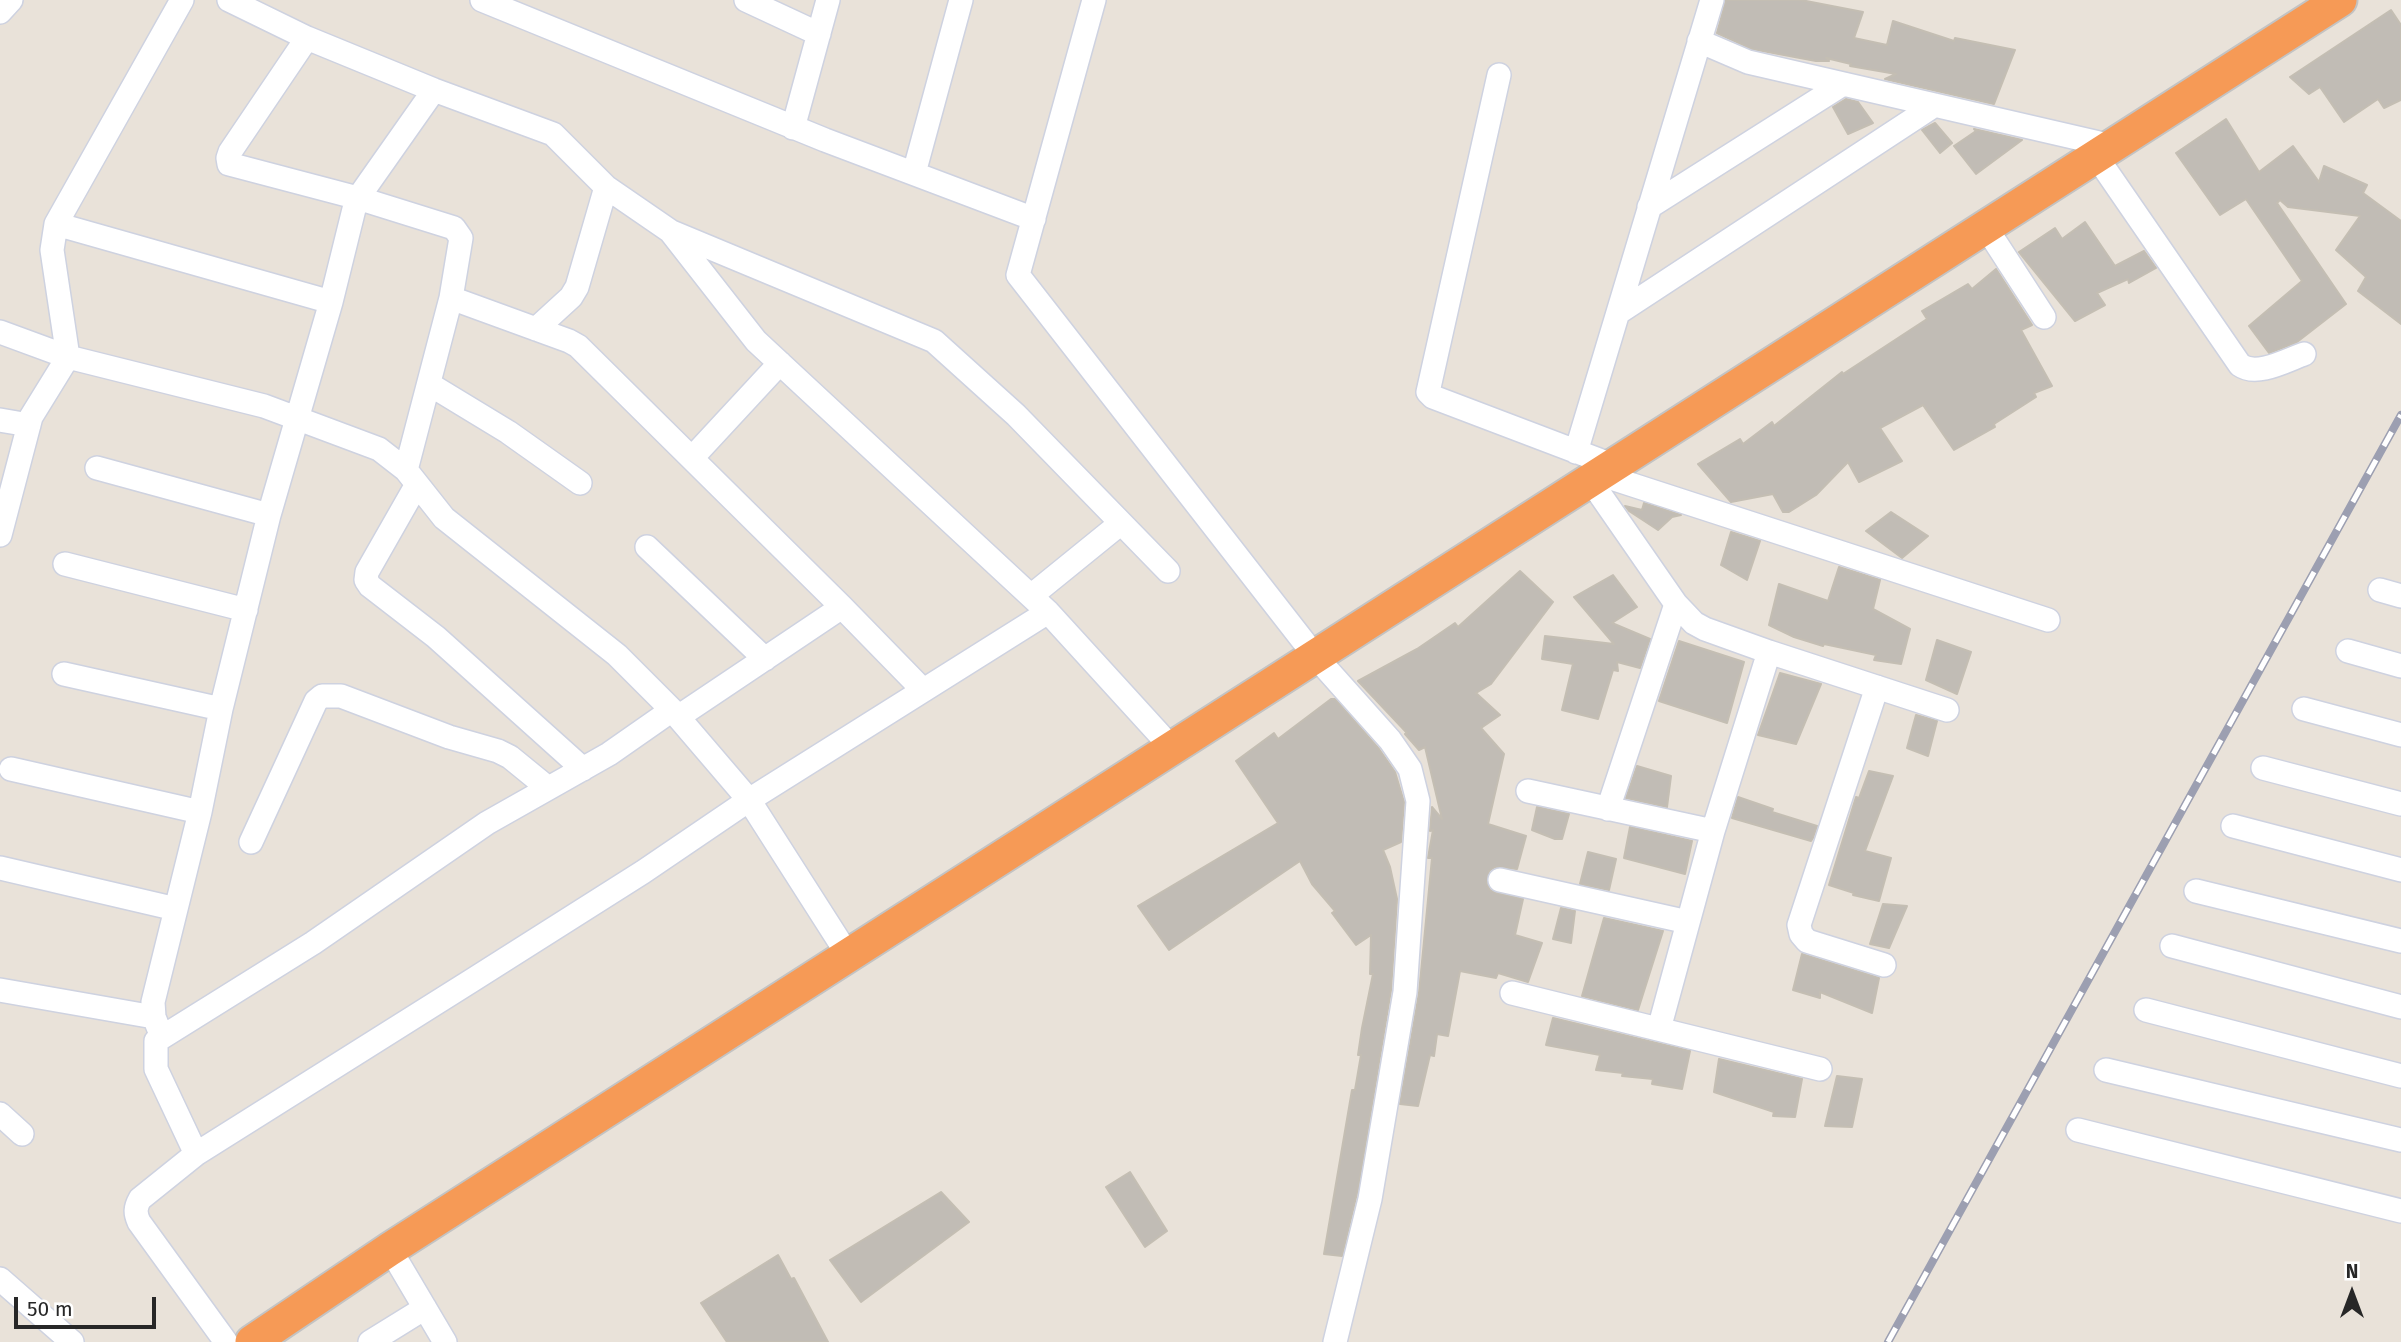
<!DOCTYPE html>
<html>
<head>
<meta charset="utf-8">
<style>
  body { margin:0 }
  #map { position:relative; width:2401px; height:1342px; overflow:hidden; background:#e9e2d9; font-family:"Fira Sans",sans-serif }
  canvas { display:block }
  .north { position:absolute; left:2317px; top:1258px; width:70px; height:70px; -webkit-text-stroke:5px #fff; paint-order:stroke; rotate:0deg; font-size:19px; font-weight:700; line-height:28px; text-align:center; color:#272727 }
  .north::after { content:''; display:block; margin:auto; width:24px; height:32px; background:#272727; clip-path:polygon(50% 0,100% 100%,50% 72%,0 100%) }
  .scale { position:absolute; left:14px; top:1297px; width:142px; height:32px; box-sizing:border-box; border:4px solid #272727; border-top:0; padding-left:9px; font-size:21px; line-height:24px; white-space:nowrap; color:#272727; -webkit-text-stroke:5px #fff; paint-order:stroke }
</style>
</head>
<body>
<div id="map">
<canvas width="2401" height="1342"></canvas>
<div class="north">N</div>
<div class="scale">50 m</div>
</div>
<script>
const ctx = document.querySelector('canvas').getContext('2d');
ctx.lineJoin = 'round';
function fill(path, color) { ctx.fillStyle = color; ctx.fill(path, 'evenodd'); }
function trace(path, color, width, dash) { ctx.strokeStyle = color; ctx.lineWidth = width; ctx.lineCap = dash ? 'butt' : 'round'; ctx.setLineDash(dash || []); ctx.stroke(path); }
const building = new Path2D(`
  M1726 0H1801L1863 12 1854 38 1887 45 1893 21 1954 41 1955 38 2015 50 1994 104 1885 79 1896 74 1850 66 1851 64 1826 58 1829 61H1816L1752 49 1717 33Z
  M2391 10 2401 25V100L2384 108 2378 99 2344 122 2320 87 2309 94 2290 77Z
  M1846 99 1858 102 1873 123 1848 134 1833 107Z
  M2226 119 2259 172 2293 146 2319 182 2324 166 2367 185 2363 193 2401 221V324L2358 291 2366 277 2336 250 2360 216 2288 207 2280 200 2277 203 2346 304 2297 342 2269 353 2249 326 2302 281 2246 199 2220 215 2176 153Z
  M1935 123 1952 143 1940 153 1922 130Z
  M1974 129 2022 140 1976 174 1954 146 1976 131Z
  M2085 222 2115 266 2144 251 2156 268 2129 283 2128 279 2097 293 2105 305 2075 321 2019 252 2055 228 2062 239Z
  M1996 269 2032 325 2021 330 2052 386 2034 393 2036 397 1994 424 1995 427 1954 450 1923 405 1880 428 1902 461 1859 482 1848 462 1816 495 1789 512H1783L1773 494 1731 502 1698 464 1740 439 1743 444 1772 422 1774 426 1842 372 1843 374 1927 319 1922 311 1968 284 1972 289Z
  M1644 503 1681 515 1672 517 1658 530 1629 511 1625 506 1642 510Z
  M1891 512 1928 536 1902 558 1866 531Z
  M1731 532 1760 541 1747 580 1721 565Z
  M1839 567 1880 580 1873 609 1910 629 1901 664 1874 660 1876 655 1824 644 1823 646 1794 637 1769 625 1779 584 1828 601Z
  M1520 571 1553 602 1491 684 1476 693 1500 715 1481 728 1504 754 1488 824 1526 836 1517 869 1495 867 1489 871 1487 884 1490 890 1496 893 1523 899 1515 935 1542 943 1528 982 1498 973 1496 978 1460 971 1448 1036 1437 1034 1434 1056 1430 1055 1418 1106 1400 1104 1419 993 1432 858H1428L1433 830 1430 831 1432 807 1442 819 1425 747 1419 750 1405 734 1407 733 1358 681 1417 649 1455 623 1458 627Z
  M1613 575 1637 607 1612 623 1650 639 1640 668 1617 662 1618 671 1613 670 1598 719 1562 710 1573 664 1542 659 1545 636 1614 644 1574 597Z
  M1937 640 1971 652 1957 694 1926 680Z
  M1679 641 1744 662 1727 723 1659 701Z
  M1780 673 1821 684 1796 744 1758 735Z
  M1331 699H1335L1379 749 1395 772 1404 802 1401 842 1383 850 1390 867 1397 899 1391 990 1358 1189 1342 1256 1324 1254 1352 1090H1355L1361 1055H1358L1362 1028 1373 974H1370L1371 935 1356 945 1332 913 1335 911 1312 884 1300 861 1169 950 1138 906 1278 823 1236 761 1274 733 1278 739Z
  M1916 715 1937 721 1928 756 1907 748Z
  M1637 766 1671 776 1667 807 1626 798Z
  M1869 771 1893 776 1865 851 1891 858 1879 901 1853 895 1854 893 1829 885 1856 797 1859 798Z
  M1738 797 1773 809 1772 812 1817 826 1813 838 1811 841 1732 818Z
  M1537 807 1569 814 1562 839H1555L1532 830Z
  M1630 827 1692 841 1685 874 1624 858Z
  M1588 852 1616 859 1609 890 1580 884Z
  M1883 904 1907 906 1889 948 1870 944Z
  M1561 908 1575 911 1571 943 1553 939Z
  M1604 918 1663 931 1638 1010 1582 996Z
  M1802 954 1879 978 1872 1013 1820 992V998L1793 990Z
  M1553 1018 1690 1051 1682 1089 1652 1084 1653 1079 1622 1076 1623 1073 1596 1070 1600 1055 1546 1045Z
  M1719 1059 1802 1079 1795 1117 1773 1116 1774 1112 1714 1092Z
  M1837 1076 1862 1079 1852 1127 1825 1126Z
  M1130 1172 1167 1231 1145 1247 1106 1187Z
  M941 1192 969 1222 861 1302 830 1260Z
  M778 1255 791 1279 794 1278 828 1342H727L701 1303Z`);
const minor = new Path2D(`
  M229 0 307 38 434 90 553 134 606 187 670 231 756 341 1048 612 1172 748
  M482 0 825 140 1034 219
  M746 0 819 34
  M1094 0 1018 275 1315 656 1390 740 1410 769 1418 801 1405 992 1370 1199 1335 1342
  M0 12 11 0
  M307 38 230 152 228 158 229 164 358 198 454 228 461 238 451 298 406 470
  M1699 41 1748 62 2112 146
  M1499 75 1428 392 1433 397 1612 465
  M793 128 828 0
  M2096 156 2240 365C2257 377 2287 360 2304 354
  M914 173 961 0
  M1649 207 1843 84
  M56 224 331 302
  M1985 226 2044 317
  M672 232 934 341 1016 415 1168 571
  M451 298 569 341 578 346 842 607 923 690
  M1618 313 1935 105
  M536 329 571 297 577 287 606 187
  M0 332 68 357 264 406 379 449 406 470 444 518 617 655 672 710 749 800 848 955
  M429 384 508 432 580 483
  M0 420 29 425
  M1576 452 1712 0
  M692 458 780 363
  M97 468 269 515
  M1599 474 2048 620
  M1590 480 1676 604 1694 623 1705 629 1769 652 1947 710
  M416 486 367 572 366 580 370 586 436 637 583 769
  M0 535 31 417 68 357 52 250 56 224 182 0
  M647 547 765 659
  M65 564 246 610
  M2380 590 2401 596
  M1031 596 1121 523
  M2348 651 2401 666
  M64 674 221 709
  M1877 687 1799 925 1801 934 1807 941 1884 965
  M2304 709 2401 735
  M678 717 842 607
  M2263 768 2401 804
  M11 769 200 812
  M1528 791 1713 831
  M1608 809 1676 604
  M2233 826 2401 870
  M251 842 316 701 322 696H341L449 737 498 751 510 757 548 788
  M0 868 176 909
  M1500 880 1688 922
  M2196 891 2401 941
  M2172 946 2401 1007
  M0 990 154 1017
  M1512 993 1820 1069
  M2146 1010 2401 1076
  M1659 1029 1713 831 1769 652
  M162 1037 154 1017 153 1002 200 812 221 709 269 515 331 302 355 205 358 198 434 90
  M2106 1070 2401 1140
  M0 1114 22 1134
  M2078 1130 2401 1211
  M196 1154 471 981 643 872 749 800 1048 612
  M390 1249 445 1342
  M0 1279 72 1342
  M226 1342 139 1222C135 1213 135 1208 140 1199L196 1154 156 1069V1041L313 943 487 823 609 754 672 710
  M370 1342 425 1308`);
const highway = new Path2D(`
  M252 1342 390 1249 2340 0`);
const rail = new Path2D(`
  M1888 1342 2401 415`);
fill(building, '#c1bcb5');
trace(building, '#c4beb3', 2);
trace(minor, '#ced2e0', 26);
trace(highway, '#c3c3c3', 37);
trace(minor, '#fff', 23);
trace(highway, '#f69a56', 33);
trace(rail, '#9c9fb1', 8);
trace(rail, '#fff', 5, [16]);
</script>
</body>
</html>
